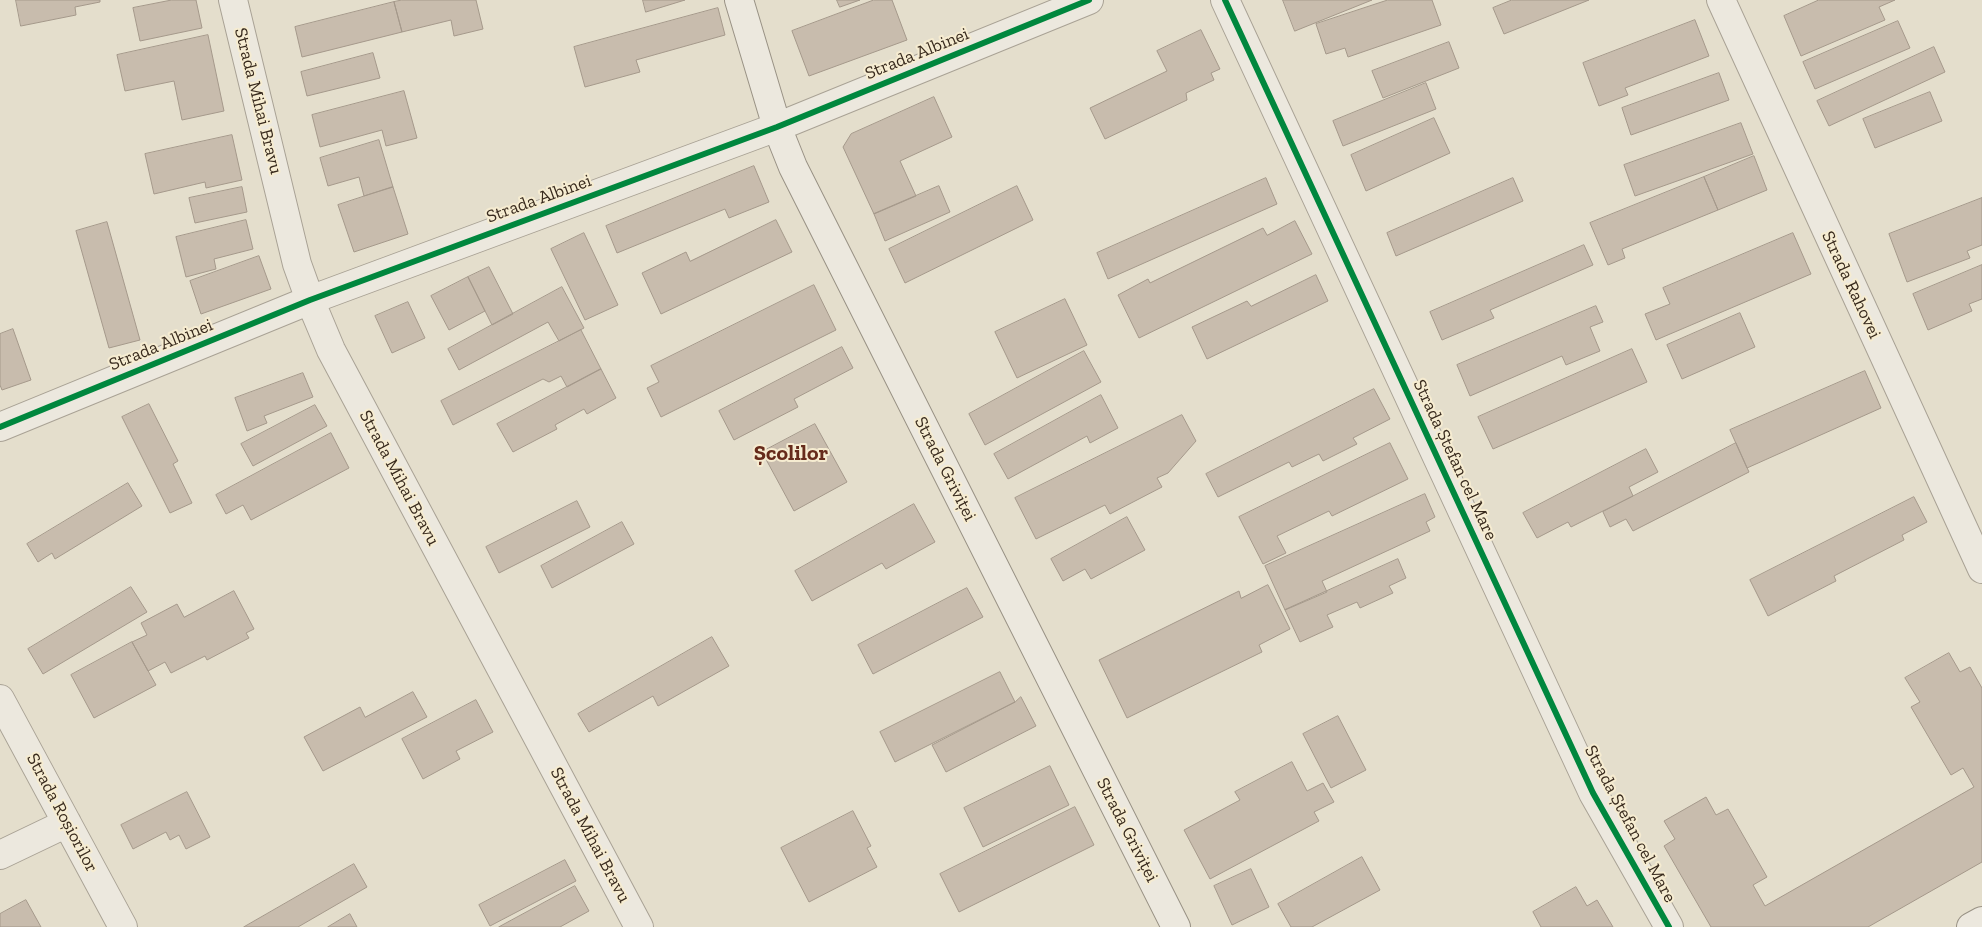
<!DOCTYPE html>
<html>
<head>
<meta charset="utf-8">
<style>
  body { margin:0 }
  canvas { display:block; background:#e4decc }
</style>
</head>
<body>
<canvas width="1982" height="927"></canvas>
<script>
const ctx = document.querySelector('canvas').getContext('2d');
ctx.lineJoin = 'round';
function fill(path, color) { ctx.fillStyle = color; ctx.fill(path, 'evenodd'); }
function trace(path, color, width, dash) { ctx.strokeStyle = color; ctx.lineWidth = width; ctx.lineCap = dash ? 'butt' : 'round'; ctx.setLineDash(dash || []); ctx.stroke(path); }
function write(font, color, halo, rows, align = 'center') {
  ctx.font = font + ' "Zilla Slab",serif'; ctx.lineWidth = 4; ctx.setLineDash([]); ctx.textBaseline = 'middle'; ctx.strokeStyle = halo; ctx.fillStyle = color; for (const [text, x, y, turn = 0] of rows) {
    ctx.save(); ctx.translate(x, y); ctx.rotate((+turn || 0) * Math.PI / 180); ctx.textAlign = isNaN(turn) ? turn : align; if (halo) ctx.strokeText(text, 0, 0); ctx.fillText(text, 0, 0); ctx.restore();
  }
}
const building = new Path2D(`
  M16 0H100V2L75 7 76 15 21 26Z
  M172 0H196L202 28 140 41 133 8Z
  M402 0H476L483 29 454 36 451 20 402 32 394 2Z
  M643 0H685L646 12Z
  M837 0H860L840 7Z
  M874 0H892L907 40 809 76 792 31Z
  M1283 0H1372L1295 31Z
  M1388 0H1432L1441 25 1348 57 1345 48 1326 54 1316 24Z
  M1512 0H1589L1504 34 1493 8Z
  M1819 0H1895L1879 7 1885 20 1801 56 1784 16Z
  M394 2 402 32 302 57 295 27Z
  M718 8 725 35 636 60 640 72 585 87 574 47Z
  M1695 20 1709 56 1625 88 1628 95 1599 106 1583 63Z
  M1898 21 1910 48 1815 89 1803 62Z
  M1201 30 1220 69 1211 73 1214 80 1186 93 1187 100 1105 139 1090 108 1167 71 1157 51Z
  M208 35 224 111 182 120 174 81 125 91 117 55Z
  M1449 42 1459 68 1383 98 1372 71Z
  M1934 47 1945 72 1829 126 1817 101Z
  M373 53 380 78 307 96 301 72Z
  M1719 73 1729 100 1631 135 1622 108Z
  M1426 83 1436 109 1343 146 1333 121Z
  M404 91 417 138 386 146 382 130 320 147 312 115Z
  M1930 92 1942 121 1875 148 1863 119Z
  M934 97 952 137 900 161 916 196 874 214 843 147 851 134Z
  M1434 118 1450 153 1366 191 1351 155Z
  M1741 123 1753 154 1635 196 1624 165Z
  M232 135 242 180 206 188 205 182 154 194 145 154Z
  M379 140 393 187 364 196 359 177 328 186 320 158Z
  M1754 156 1767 190 1718 210 1704 177Z
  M754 166 769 202 729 218 725 209 617 253 606 226Z
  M1704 177 1718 210 1622 249 1625 258 1608 265 1590 223Z
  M1266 178 1277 204 1108 279 1097 253Z
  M1513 178 1523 201 1396 256 1387 233Z
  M939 186 950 212 885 241 874 214Z
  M1017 186 1033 220 905 283 889 249Z
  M242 187 247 212 195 223 189 198Z
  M393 187 408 234 354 252 338 205Z
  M1982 198V245L1967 251 1970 258 1907 282 1889 234Z
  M246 220 253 249 214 259 216 269 186 277 176 237Z
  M776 220 792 252 661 314 642 273 686 252 690 261Z
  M1295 221 1312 254 1139 338 1118 295 1148 279 1150 283 1263 228 1267 235Z
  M107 222 140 340 109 348 76 231Z
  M584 233 618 305 585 320 551 249Z
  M1793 233 1811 274 1656 340 1645 314 1670 304 1663 288Z
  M1584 245 1593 265 1490 310 1494 318 1442 340 1430 312Z
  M259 256 271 289 201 314 190 281Z
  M1982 265V299L1969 304 1972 311 1928 330 1913 294Z
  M489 267 513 314 492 325 468 277Z
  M1316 275 1328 301 1207 359 1192 327 1247 301 1251 306Z
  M468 277 485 311 449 330 431 296Z
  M814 285 836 330 661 417 647 388 659 382 651 366Z
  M562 287 584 328 559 341 548 322 459 370 448 349Z
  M1065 299 1087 345 1017 378 995 332Z
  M408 302 425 338 392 353 375 316Z
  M1596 306 1603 322 1590 327 1600 351 1566 365 1562 356 1470 396 1457 365Z
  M1740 313 1755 347 1682 379 1667 345Z
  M13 329 31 380 2 390 0 385V334Z
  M581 330 601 369 567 387 561 376 549 382 543 379 453 425 441 401Z
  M842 347 853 368 794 399 798 407 734 440 719 411Z
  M1632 349 1647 382 1493 449 1478 417Z
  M1084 351 1101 382 985 445 969 414Z
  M601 369 616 398 587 414 584 409 555 425 557 429 513 452 497 424Z
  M1865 371 1881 408 1747 468 1730 430Z
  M303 373 313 397 264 416 267 423 247 431 235 398Z
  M1374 389 1390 419 1353 438 1357 444 1323 461 1319 454 1292 467 1289 462 1218 497 1206 474Z
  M1101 395 1118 428 1090 443 1087 436 1008 479 994 454Z
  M149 404 178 461 173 464 192 503 170 513 122 417Z
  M315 405 327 426 253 466 241 444Z
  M1182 415 1196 441 1168 473 1157 478 1162 487 1110 514 1105 505 1036 539 1015 498Z
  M815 424 847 482 794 511 762 452Z
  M331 433 349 468 251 520 243 505 226 514 216 495Z
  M1390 443 1408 479 1332 516 1329 511 1277 536 1286 553 1263 564 1239 517Z
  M1736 443 1749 472 1633 531 1626 519 1610 527 1603 512Z
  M1646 449 1658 472 1629 487 1633 496 1571 527 1568 522 1537 538 1523 513Z
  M128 483 142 506 55 559 52 553 38 562 27 544Z
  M1425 494 1435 517 1426 522 1430 531 1322 581 1327 592 1285 610 1265 566Z
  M1914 497 1927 522 1902 535 1904 540 1834 576 1836 581 1768 616 1750 580Z
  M577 501 590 527 499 573 486 547Z
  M914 504 935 542 886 569 882 563 812 601 795 571Z
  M1127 517 1145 550 1091 579 1085 569 1063 581 1051 559Z
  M622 522 634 544 552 588 541 566Z
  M1398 559 1406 578 1389 586 1393 593 1360 608 1357 602 1327 615 1333 627 1300 642 1285 610Z
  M1268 585 1290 629 1259 645 1262 652 1127 718 1099 660 1239 591 1241 598Z
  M131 587 147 612 43 674 28 649Z
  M967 588 983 617 873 674 858 645Z
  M234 591 254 629 246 633 249 638 207 660 205 656 171 673 165 662 148 671 132 642 147 635 141 623 177 604 184 617Z
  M712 637 729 666 658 706 653 696 589 732 578 714Z
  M132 642 156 685 94 718 71 675Z
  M1949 653 1960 672 1970 667 1982 688V862L1868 927H1711L1664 846 1675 839 1664 821 1706 797 1716 815 1728 809 1767 877 1753 885 1765 906 1974 787 1963 768 1951 775 1911 707 1920 702 1905 678Z
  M1000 672 1015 702 895 762 880 732Z
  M413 692 427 717 323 771 304 737 360 707 365 717Z
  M1021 697 1036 726 946 772 932 745 1015 702Z
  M476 700 493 732 456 751 460 759 423 779 402 739Z
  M1338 716 1366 770 1331 788 1303 734Z
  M1292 762 1307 791 1323 783 1334 802 1314 812 1319 821 1210 879 1184 830 1240 800 1235 792Z
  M1050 766 1069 805 983 847 964 808Z
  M187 792 210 837 186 849 179 835 170 840 166 832 133 849 121 825Z
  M1075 807 1094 845 959 912 940 874Z
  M853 811 871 846 867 848 877 867 809 902 781 848Z
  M1362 857 1380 890 1312 927H1291L1278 904Z
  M565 860 576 881 490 926 479 905Z
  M354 864 367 887 298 927H244Z
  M1251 869 1269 907 1232 925 1214 886Z
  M575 886 589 911 560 927H499Z
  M1576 887 1587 906 1597 900 1613 927H1541L1533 912Z
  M26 900 41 927H0V914Z
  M350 914 357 927H328Z`);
const street = new Path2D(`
  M233 0 297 264 310 300 331 350 639 927
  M1225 0 1593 793 1669 927
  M1721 0 1982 569
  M0 427 310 300 777 127 1089 0
  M0 699 123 927
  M0 855 67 823`);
const secondary = new Path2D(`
  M739 0 777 127 793 167 1176 927
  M1971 927 1982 921`);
const cycleway = new Path2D(`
  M1225 0 1593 793 1669 927
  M0 427 310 300 777 127 1089 0`);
const streetNames = [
  ["Strada Albinei",917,54,-22],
  ["Strada Mihai Bravu",258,101,76],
  ["Strada Albinei",539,199,-20],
  ["Strada Rahovei",1851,285,65],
  ["Strada Albinei",161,345,-22],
  ["Strada Ștefan cel Mare",1455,460,65],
  ["Strada Griviței",945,469,63],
  ["Strada Mihai Bravu",399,478,62],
  ["Strada Roșiorilor",62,813,62],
  ["Strada Ștefan cel Mare",1630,824,62],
  ["Strada Griviței",1127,830,63],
  ["Strada Mihai Bravu",590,835,62]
];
const districtNames = [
  ["Școlilor",791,454]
];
fill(building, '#c8bcad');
trace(building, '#a5998b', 1);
trace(street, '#a9a295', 30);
trace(secondary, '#999285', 30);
trace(street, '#ece8de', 28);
trace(secondary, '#ece8de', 28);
trace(cycleway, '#00873e', 6);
write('18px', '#382a1d', '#f6ecd1', streetNames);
write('bold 22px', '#662b1b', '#f6ecd1', districtNames);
</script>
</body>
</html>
